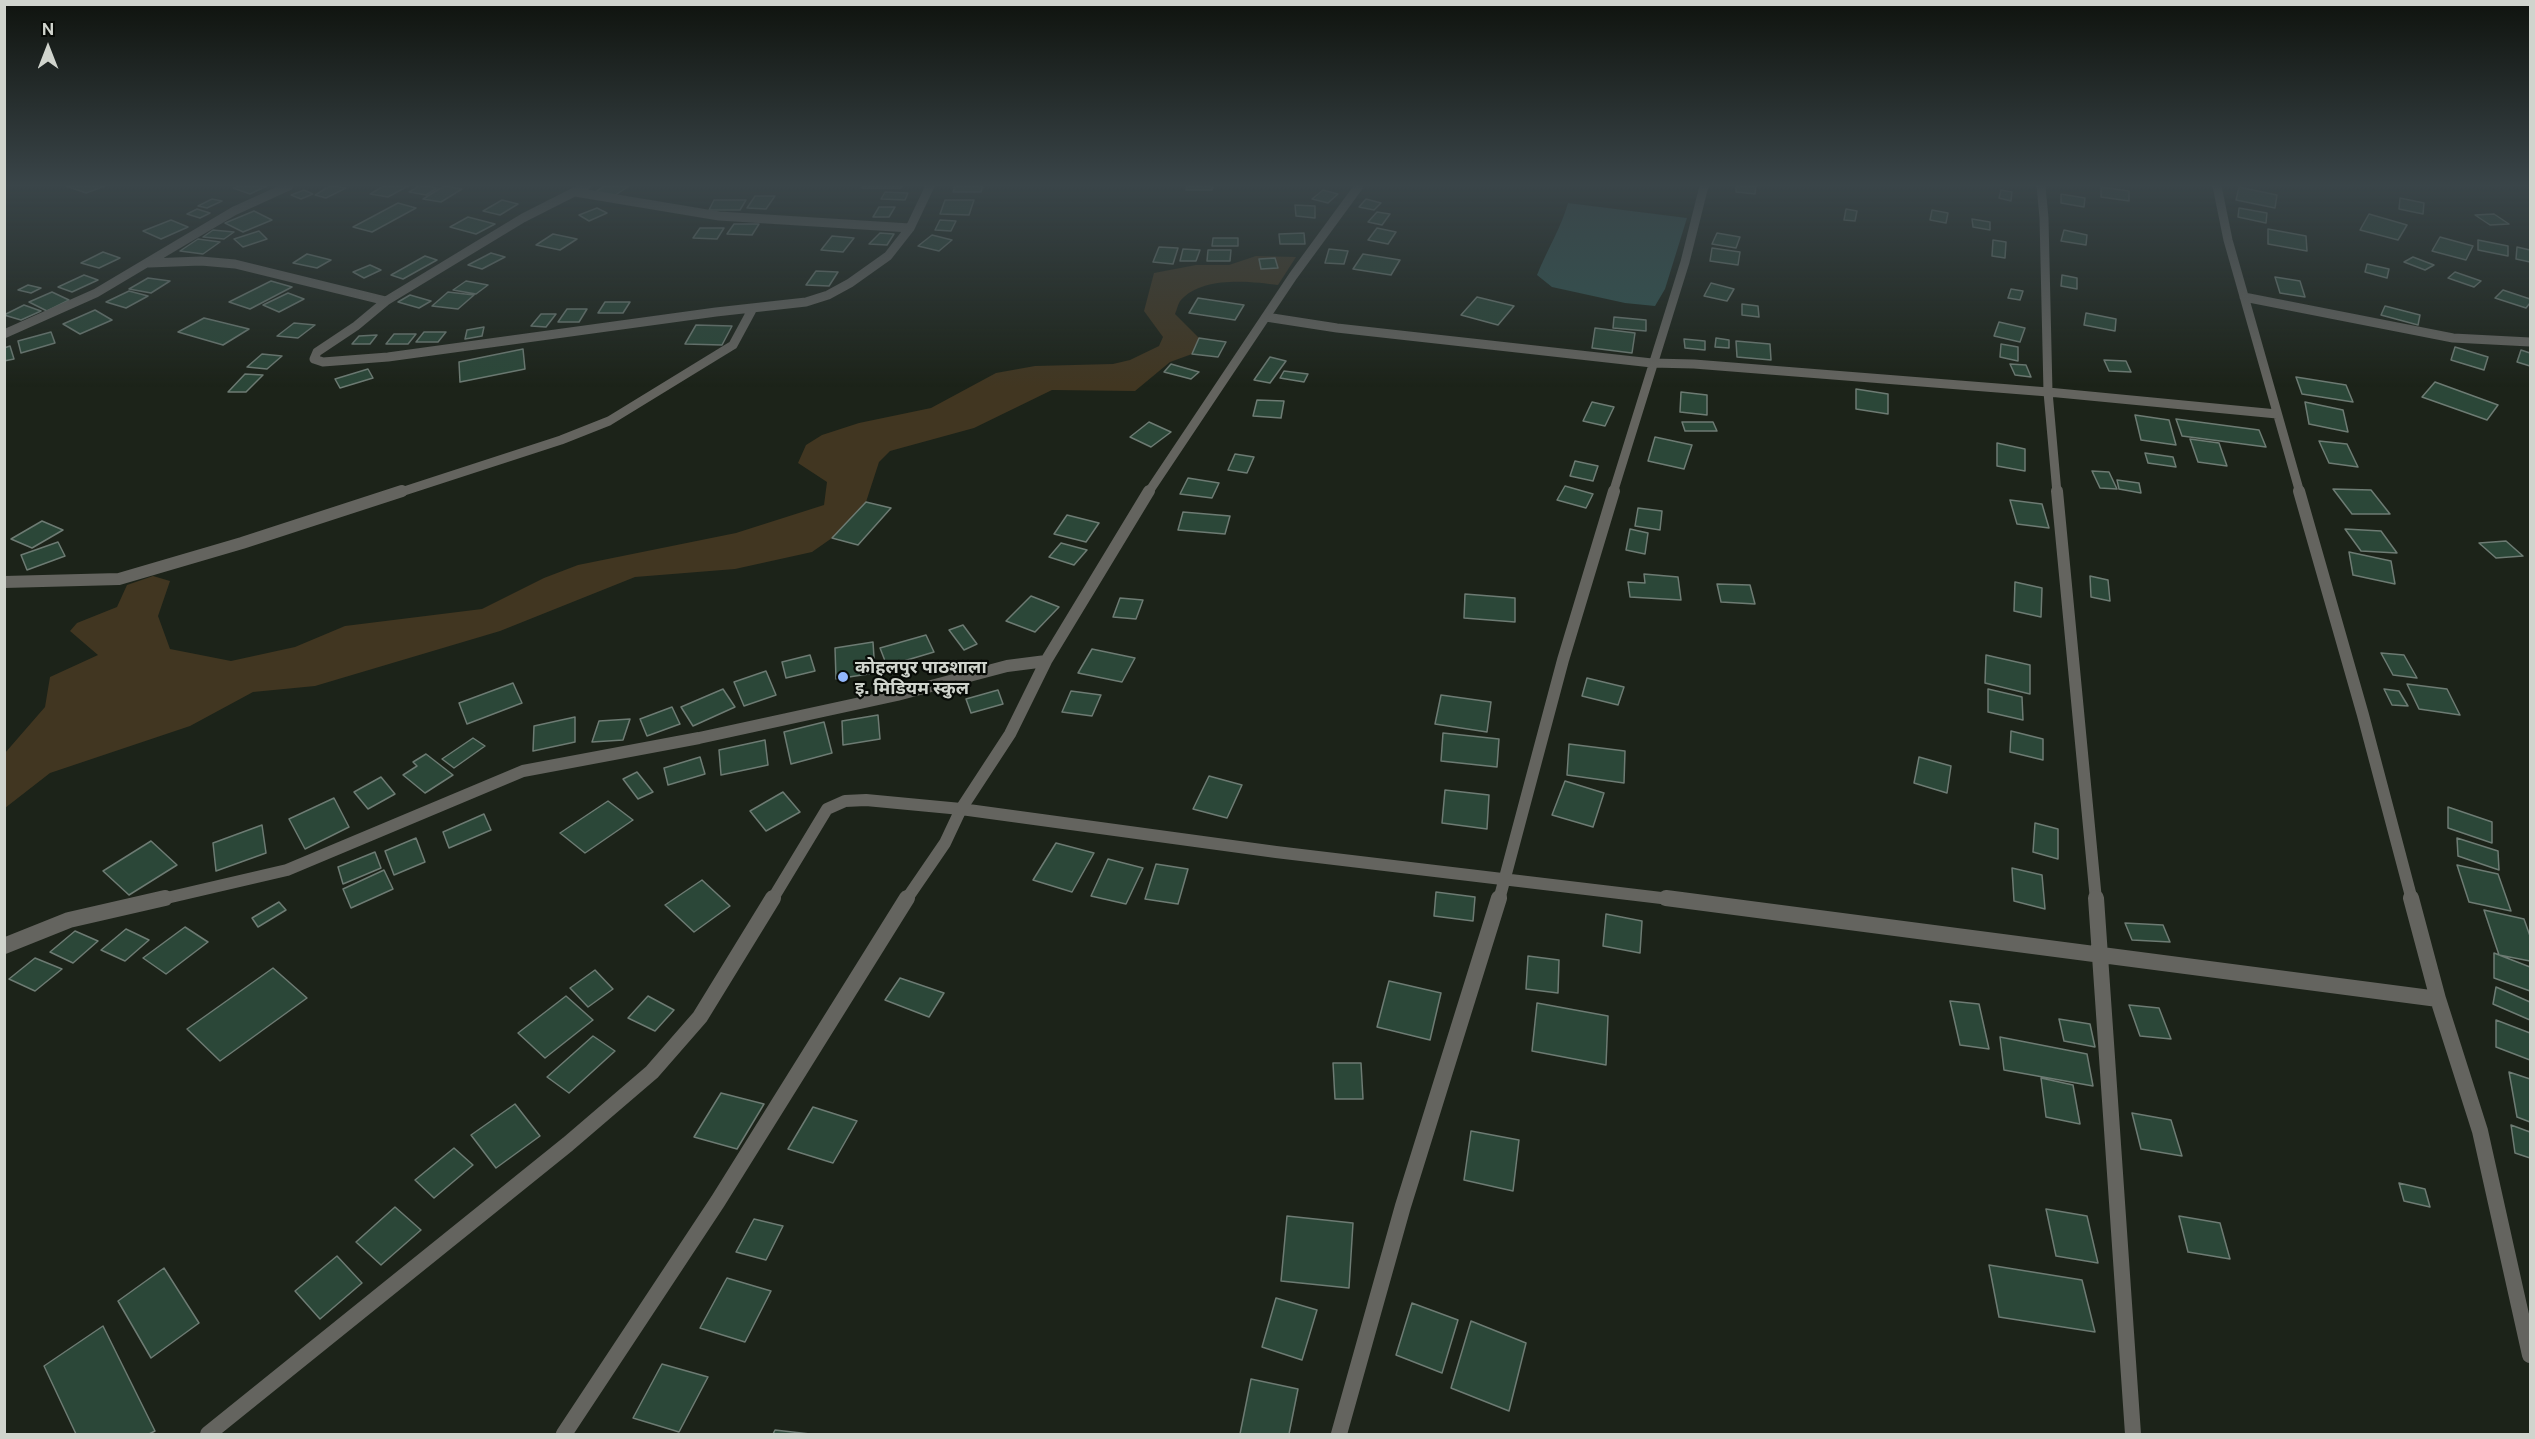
<!DOCTYPE html>
<html>
<head>
<meta charset="utf-8">
<style>
  body { margin:0 }
  #map { position:relative; width:2535px; height:1439px; overflow:hidden; background:#1c2319; font-family:"Public Sans",sans-serif }
  canvas { display:block }
  .frame { position:absolute; inset:0; border:6px solid #d0d4cd; pointer-events:none }
  .north { position:absolute; left:18px; top:18px; width:60px; height:60px; -webkit-text-stroke:4px #080b07; paint-order:stroke; rotate:0deg; font-size:16px; font-weight:700; line-height:24px; text-align:center; color:#d0d4cd }
  .north::after { content:''; display:block; margin:auto; width:21px; height:27px; background:#d0d4cd; clip-path:polygon(50% 0,100% 100%,50% 72%,0 100%) }
</style>
</head>
<body>
<div id="map">
<canvas width="2535" height="1439"></canvas>
<div class="frame"></div>
<div class="north">N</div>
</div>
<script>
const ctx = document.querySelector('canvas').getContext('2d');
ctx.lineJoin = 'round';
function fill(path, color) { ctx.fillStyle = color; ctx.fill(path, 'evenodd'); }
function trace(path, color, width, dash) { ctx.strokeStyle = color; ctx.lineWidth = width; ctx.lineCap = dash ? 'butt' : 'round'; ctx.setLineDash(dash || []); ctx.stroke(path); }
function write(font, color, halo, rows, align = 'center') {
  ctx.font = font + ' "Public Sans","Noto Sans Devanagari",sans-serif'; ctx.lineWidth = 4.5; ctx.setLineDash([]); ctx.textBaseline = 'middle'; ctx.strokeStyle = halo; ctx.fillStyle = color; for (const [text, x, y, turn = 0] of rows) {
    ctx.save(); ctx.translate(x, y); ctx.rotate((+turn || 0) * Math.PI / 180); ctx.textAlign = isNaN(turn) ? turn : align; if (halo) ctx.strokeText(text, 0, 0); ctx.fillText(text, 0, 0); ctx.restore();
  }
}
const green = new Path2D(`
  M1256 256 1296 257 1278 285C1250 281 1202 276 1181 300 1178 303 1177 310 1175 314L1199 338 1192 354 1170 362 1135 391 1052 390 974 428 890 451 879 462 866 502 832 538 812 552 735 569 635 577 500 631 315 686 253 692 190 726 50 773 5 808V753L45 707 50 677 98 655 70 631 77 623 117 607 127 585 153 576 170 581 158 616 170 649 231 661 295 647 345 626 482 609 544 578 578 565 736 533 824 505 827 482 798 463 806 445 822 435 859 423 931 408 996 373 1035 366 1113 364 1130 360 1159 346 1163 337 1144 311 1154 273 1196 265H1229Z`);
const water = new Path2D(`
  M1568 203 1687 218 1665 289 1655 306 1625 303 1552 287 1537 275C1547 250 1561 228 1568 203Z`);
const building = new Path2D(`
  M66 186H105L86 193Z
  M239 186H267L250 194 233 188Z
  M330 186 346 188 326 198 315 195Z
  M384 186H408L388 197 370 194Z
  M419 186H423L437 188 426 195 409 192Z
  M444 186 462 189 441 202 423 199Z
  M605 186H629L614 196 595 192Z
  M863 186H902L901 188H862Z
  M955 186H983L981 192H953Z
  M1187 186H1213L1212 190H1186Z
  M1736 186H1756L1755 194 1736 192Z
  M2101 187 2129 191V201L2101 197Z
  M2239 187 2277 195 2275 208 2236 200Z
  M304 190 313 194 301 199 291 195Z
  M1323 190 1338 194 1328 203 1312 199Z
  M2001 190 2012 192 2011 201 1999 198Z
  M885 192 908 193 905 200 881 199Z
  M2061 194 2085 198 2084 207 2061 203Z
  M755 196H775L766 209 747 208Z
  M2400 198 2424 203 2423 214 2399 209Z
  M212 199 222 201 207 208 198 206Z
  M1366 199 1381 203 1374 210 1359 207Z
  M502 200 518 204 500 215 483 211Z
  M714 200H746L740 210H709Z
  M945 200H974L969 215 940 214Z
  M398 203 416 208 372 232 353 227Z
  M1295 205 1315 206V218L1296 216Z
  M879 207H895L889 217H873Z
  M597 208 607 213 589 221 579 215Z
  M2239 208 2267 213 2266 223 2238 217Z
  M197 209 210 213 200 218 187 214Z
  M1846 209 1857 211 1855 221 1844 220Z
  M1932 210 1948 213 1946 223 1930 220Z
  M254 211 272 220 243 232 225 223Z
  M1377 212 1390 214 1382 225 1368 222Z
  M2369 214 2407 225 2398 240 2360 230Z
  M2494 214 2509 224 2490 225 2475 215Z
  M468 217 495 224 476 234 450 227Z
  M1972 219 1990 222V230L1973 227Z
  M171 220 188 227 161 239 143 231Z
  M940 220 956 221 951 231 935 230Z
  M734 224H759L752 235 727 234Z
  M700 228H724L717 239 693 238Z
  M1377 228 1396 232 1388 244 1368 240Z
  M2268 229 2306 236 2307 251 2268 244Z
  M213 230 234 232 224 239 203 237Z
  M2064 230 2087 235 2086 245 2061 241Z
  M259 231 267 239 243 247 234 239Z
  M880 233 894 234 887 245 869 244Z
  M1304 233 1305 244H1280L1279 234Z
  M1717 233 1740 237 1736 248 1712 244Z
  M553 234 577 239 560 250 536 245Z
  M932 235 952 240 939 251 918 246Z
  M832 236 854 238 843 252 821 250Z
  M2440 237 2473 246 2466 260 2432 251Z
  M1213 238H1238V246H1212Z
  M198 239 220 242 203 254 180 251Z
  M1993 240 2006 242 2005 258 1992 256Z
  M2478 240 2508 246V256L2478 250Z
  M1159 247 1178 248 1173 264 1153 262Z
  M2517 247 2530 250V262L2516 259Z
  M1712 248 1740 252 1738 265 1710 261Z
  M1183 249 1200 250 1196 261H1180Z
  M1329 249 1348 251 1344 264 1325 263Z
  M1208 250H1231L1230 261H1207Z
  M103 252 120 258 99 268 81 263Z
  M491 253 505 257 482 269 468 265Z
  M307 254 331 260 317 268 293 263Z
  M1363 254 1400 260 1391 275 1353 269Z
  M425 256 437 260 403 279 391 275Z
  M2413 257 2434 265 2425 270 2404 262Z
  M1275 258 1278 268 1261 269 1259 259Z
  M2367 264 2389 269 2387 278 2365 272Z
  M370 265 381 270 364 278 353 272Z
  M816 271 838 272 829 286 806 285Z
  M2455 272 2481 281 2474 287 2448 278Z
  M84 275 98 280 72 292 58 287Z
  M2062 275 2077 278V289L2061 286Z
  M2275 277 2300 281 2305 297 2280 293Z
  M148 278 170 281 151 293 129 289Z
  M271 281 292 287 250 309 229 302Z
  M466 281 488 285 476 294 453 290Z
  M1711 283 1734 289 1727 301 1704 296Z
  M28 285 41 288 31 293 18 290Z
  M2011 289 2023 291 2020 300 2008 298Z
  M2503 290 2530 299V303L2526 308 2495 298Z
  M129 291 148 296 126 308 106 302Z
  M52 292 69 300 47 311 29 302Z
  M448 292 474 295 458 309 432 306Z
  M288 293 304 299 279 312 263 305Z
  M410 295 431 301 419 308 398 302Z
  M1477 297 1514 306 1498 325 1461 315Z
  M1198 298 1244 305 1235 320 1189 313Z
  M605 302H630L623 313H598Z
  M1742 304 1758 306 1759 317 1742 315Z
  M24 305 41 311 21 320 4 315Z
  M2385 306 2420 315 2418 325 2381 315Z
  M567 309H587L579 322H558Z
  M95 310 112 320 80 334 63 324Z
  M2086 313 2116 319 2115 331 2084 325Z
  M541 314H556L546 327 531 326Z
  M1614 317 1646 320V331L1613 328Z
  M204 318 249 329 223 345 178 332Z
  M1999 322 2025 328 2020 342 1994 336Z
  M294 323 315 325 298 338 277 336Z
  M696 325 732 326 722 345 685 344Z
  M484 327 482 336 465 339 467 330Z
  M1595 328 1635 333 1632 353 1592 348Z
  M51 332 55 343 21 353 18 341Z
  M424 332H446L438 342H416Z
  M394 334H416L408 344H386Z
  M377 335 370 344H352L359 336Z
  M1199 338 1226 342 1218 357 1192 354Z
  M1716 338 1729 340V348L1715 347Z
  M1684 339 1705 341V350L1685 348Z
  M1736 341 1770 344 1771 360 1737 357Z
  M2001 344 2018 347V361L2000 357Z
  M10 346 14 359 4 361V348Z
  M2455 347 2488 357 2484 370 2451 360Z
  M523 349 525 369 460 382 459 362Z
  M2521 350 2530 353V366L2517 362Z
  M262 354 282 356 267 369 247 367Z
  M1270 357 1286 361 1270 383 1254 380Z
  M2104 360 2126 361 2131 372 2109 371Z
  M1171 364 1199 372 1191 379 1164 372Z
  M2010 364 2026 365 2031 377 2015 375Z
  M368 369 373 378 340 388 335 379Z
  M1284 371 1308 374 1304 382 1280 378Z
  M245 374 263 375 246 392H228Z
  M2296 377 2346 385 2353 402 2302 394Z
  M2435 382 2498 405 2487 420 2422 397Z
  M1856 389 1888 394V414L1856 409Z
  M1681 392 1707 395V415L1680 412Z
  M1257 400 1284 401 1281 418 1253 416Z
  M1592 402 1614 407 1605 426 1583 421Z
  M2305 402 2343 410 2348 432 2309 424Z
  M2135 415 2169 420 2176 445 2141 440Z
  M2176 419 2259 430 2266 447 2182 436Z
  M1149 422 1171 432 1151 447 1130 437Z
  M1682 422H1713L1717 431H1685Z
  M1655 437 1692 445 1684 469 1648 461Z
  M2190 439 2219 443 2227 466 2198 462Z
  M2319 441 2347 444 2358 467 2329 463Z
  M1997 443 2025 449V471L1997 466Z
  M2145 453 2173 457 2176 467 2148 463Z
  M1235 454 1254 457 1247 473 1228 470Z
  M1575 461 1598 466 1593 481 1570 476Z
  M2092 471 2109 472 2117 489 2100 488Z
  M1188 478 1219 483 1212 498 1180 494Z
  M2117 480 2139 483 2141 493 2119 489Z
  M1565 486 1593 494 1586 508 1557 500Z
  M2333 489 2371 490 2390 514H2352Z
  M2010 500 2042 504 2049 528 2017 524Z
  M866 502 891 508 858 545 832 538Z
  M1638 508 1662 511 1660 530 1635 526Z
  M1183 512 1230 516 1225 534 1178 530Z
  M1067 515 1099 523 1086 542 1054 534Z
  M42 521 63 530 32 548 11 539Z
  M1630 529 1648 533 1645 554 1626 550Z
  M2345 529 2381 531 2397 553 2361 551Z
  M2506 541 2523 556 2496 558 2479 543Z
  M58 542 65 556 27 570 21 555Z
  M1061 543 1087 550 1074 565 1049 557Z
  M2349 552 2391 561 2395 584 2353 575Z
  M1644 574 1678 577 1681 600 1630 597 1628 582 1645 583Z
  M2090 576 2108 580 2110 601 2091 597Z
  M2015 582 2042 588 2041 617 2014 611Z
  M1717 584 1750 585 1755 604 1721 602Z
  M1465 594 1515 598V622L1464 618Z
  M1031 596 1059 607 1035 632 1006 621Z
  M1120 598 1143 600 1136 619 1113 617Z
  M963 625 977 644 964 650 949 630Z
  M926 635 934 652 887 666 880 648Z
  M873 642 875 673 836 679 835 648Z
  M1092 649 1135 658 1122 682 1078 673Z
  M2381 653 2404 655 2417 678 2393 675Z
  M810 655 815 671 786 678 782 662Z
  M1986 655 2030 665V694L1985 683Z
  M766 671 776 695 744 706 734 682Z
  M1587 678 1624 687 1618 705 1582 696Z
  M513 683 522 703 467 724 459 703Z
  M2407 684 2447 689 2460 715 2419 709Z
  M723 689 735 707 693 726 681 707Z
  M1988 689 2022 697 2023 720 1988 712Z
  M2384 689 2399 691 2408 706 2392 705Z
  M998 690 1003 704 971 713 966 699Z
  M1071 691 1101 695 1092 716 1062 712Z
  M1441 695 1491 702 1487 732 1435 724Z
  M672 707 680 724 647 736 640 719Z
  M878 715 880 739 843 745 842 721Z
  M575 717V742L533 751 534 726Z
  M630 719 623 740 592 742 599 721Z
  M824 722 832 753 791 764 784 732Z
  M2011 731 2043 739V760L2010 752Z
  M1443 733 1499 739 1497 767 1441 761Z
  M473 738 485 746 454 768 442 759Z
  M765 740 768 765 721 775 719 750Z
  M1569 744 1625 751 1624 783 1567 775Z
  M426 754 453 775 425 793 403 775 417 766 413 762Z
  M700 757 705 774 668 785 664 768Z
  M1919 757 1951 766 1947 793 1914 783Z
  M637 772 653 792 638 799 623 779Z
  M1209 776 1242 785 1227 818 1193 809Z
  M381 777 395 794 368 809 354 792Z
  M1565 781 1604 793 1593 827 1552 815Z
  M1445 790 1489 795 1487 829 1442 823Z
  M783 792 800 812 766 831 750 811Z
  M334 798 349 827 305 849 289 819Z
  M608 801 633 820 585 853 560 833Z
  M2448 807 2492 822V843L2448 828Z
  M484 814 491 830 449 848 443 832Z
  M2035 823 2058 829V859L2033 852Z
  M262 825 266 853 216 871 213 843Z
  M416 838 425 862 394 875 385 851Z
  M2457 838 2498 851 2499 870 2458 856Z
  M151 841 177 865 129 895 103 871Z
  M1056 843 1094 853 1072 892 1033 880Z
  M375 852 381 868 343 884 338 867Z
  M1108 859 1143 868 1126 904 1091 896Z
  M1156 864 1188 869 1178 904 1145 899Z
  M2457 865 2498 874 2511 911 2469 902Z
  M2012 868 2042 875 2045 909 2014 901Z
  M384 870 393 889 351 908 343 889Z
  M702 880 730 906 694 932 665 905Z
  M1436 892 1475 897 1473 921 1434 916Z
  M279 902 286 910 258 927 252 918Z
  M2484 910 2524 919 2530 936V961L2499 955Z
  M1606 914 1642 921 1640 953 1603 946Z
  M2125 923 2163 925 2170 942 2132 940Z
  M185 927 208 942 166 974 143 958Z
  M126 929 149 940 125 961 101 950Z
  M75 931 98 941 73 963 50 952Z
  M2494 953 2530 967V991L2494 978Z
  M1528 956 1559 960 1558 993 1526 989Z
  M35 958 62 969 35 991 9 979Z
  M273 968 307 998 220 1061 187 1029Z
  M595 970 613 989 588 1007 570 988Z
  M900 978 944 993 929 1017 885 1000Z
  M1389 981 1441 993 1430 1040 1377 1027Z
  M2496 987 2530 1002V1020L2493 1004Z
  M566 996 593 1020 545 1058 518 1033Z
  M648 996 674 1010 655 1031 628 1018Z
  M1950 1001 1979 1004 1989 1049 1960 1045Z
  M1537 1003 1608 1016 1606 1065 1532 1051Z
  M2129 1005 2159 1008 2171 1039 2140 1036Z
  M2059 1019 2090 1024 2095 1047 2064 1041Z
  M2496 1020 2530 1033V1060L2496 1047Z
  M593 1036 615 1051 569 1093 547 1077Z
  M2000 1037 2087 1054 2093 1086 2004 1070Z
  M1333 1063H1361L1363 1099H1335Z
  M2509 1072 2530 1079V1122L2517 1117Z
  M2041 1078 2073 1085 2080 1124 2046 1117Z
  M721 1093 764 1104 737 1149 694 1137Z
  M515 1104 540 1136 496 1168 471 1135Z
  M813 1107 857 1121 833 1163 788 1149Z
  M2132 1113 2171 1120 2182 1156 2141 1149Z
  M2511 1125 2530 1132V1158L2515 1153Z
  M1471 1131 1519 1140 1513 1191 1464 1180Z
  M454 1148 473 1165 434 1198 415 1180Z
  M2399 1183 2425 1189 2430 1207 2404 1201Z
  M395 1207 421 1230 381 1265 356 1242Z
  M2046 1209 2087 1216 2098 1263 2056 1256Z
  M1287 1216 1353 1223 1349 1288 1281 1281Z
  M2179 1216 2220 1223 2230 1259 2188 1252Z
  M754 1219 783 1226 766 1260 736 1252Z
  M337 1256 362 1283 320 1319 295 1291Z
  M1989 1265 2082 1280 2095 1332 1999 1317Z
  M164 1268 199 1323 151 1358 118 1301Z
  M727 1278 771 1291 745 1342 700 1328Z
  M1276 1298 1317 1310 1302 1360 1262 1347Z
  M1412 1303 1458 1320 1442 1373 1396 1355Z
  M1471 1321 1526 1343 1509 1411 1451 1388Z
  M103 1326 155 1431 149 1434H76L44 1366Z
  M662 1364 708 1377 679 1432 633 1418Z
  M1251 1379 1298 1389 1289 1434H1240Z
  M775 1430 810 1434H773Z`);
const minorFar2 = new Path2D(`
  M2041 186 2044 218 2048 392 2057 493
  M2217 186 2228 240 2300 493
  M575 192 719 216 910 228
  M149 263 201 261 235 264 386 301 523 218 586 186
  M2244 297 2453 338 2530 342
  M386 301 356 326 317 352 314 359 323 362 388 357 716 312 806 302 828 295 850 283 888 256 910 228 930 186
  M1266 317 1337 328 1652 363 1694 364 2048 392 2277 414
  M4 334 96 293 234 211 289 186
  M398 493 561 440 609 421 733 345 753 308
  M1148 493 1293 276 1359 186
  M1613 493 1685 262 1704 186`);
const minorFar1 = new Path2D(`
  M2057 491 2096 900
  M2299 491 2363 715 2412 900
  M4 582 119 579 242 543 402 491
  M158 900 287 870 523 771 699 738 897 695 1007 666 1046 661
  M772 900 827 809 845 801 866 800 961 809 1276 852 1678 900
  M906 900 945 843 961 809 1010 734 1046 661 1149 491
  M1499 900 1563 660 1614 491`);
const minor = new Path2D(`
  M1666 898 2438 999 2411 898
  M2096 898 2133 1434
  M4 946 69 920 165 898
  M2438 999 2480 1131 2530 1355
  M208 1434 568 1144 652 1072 700 1017 773 898
  M564 1434 718 1201 907 898
  M1339 1434 1403 1206 1499 898`);
const markers = [
  [843,677,6,"#92b7fd"]
];
const poiNames = [
  ["कोहलपुर पाठशाला",855,667],
  ["इ. मिडियम स्कुल",855,688]
];
fill(green, '#413621');
fill(water, '#325551');
fill(building, '#2b4738');
trace(building, '#6d7b73', 1.5);
trace(minorFar2, '#64645f', 9);
trace(minorFar1, '#64645f', 12);
trace(minor, '#64645f', 16);
const sky = ctx.createLinearGradient(0, 0, 0, 387);
sky.addColorStop(0, '#0f130e');
sky.addColorStop(0.48, '#3a4549');
sky.addColorStop(1, '#3a454900');
ctx.fillStyle = sky;
ctx.fillRect(0, 0, 2535, 387);
for (const [x, y, r, color] of markers) { const dot = new Path2D(); dot.arc(x, y, r, 0, 2 * Math.PI); ctx.fillStyle = color; ctx.fill(dot); trace(dot, '#080b07', 2); }
write('bold 18px', '#d0d4cd', '#080b07', poiNames, 'left');
</script>
</body>
</html>
